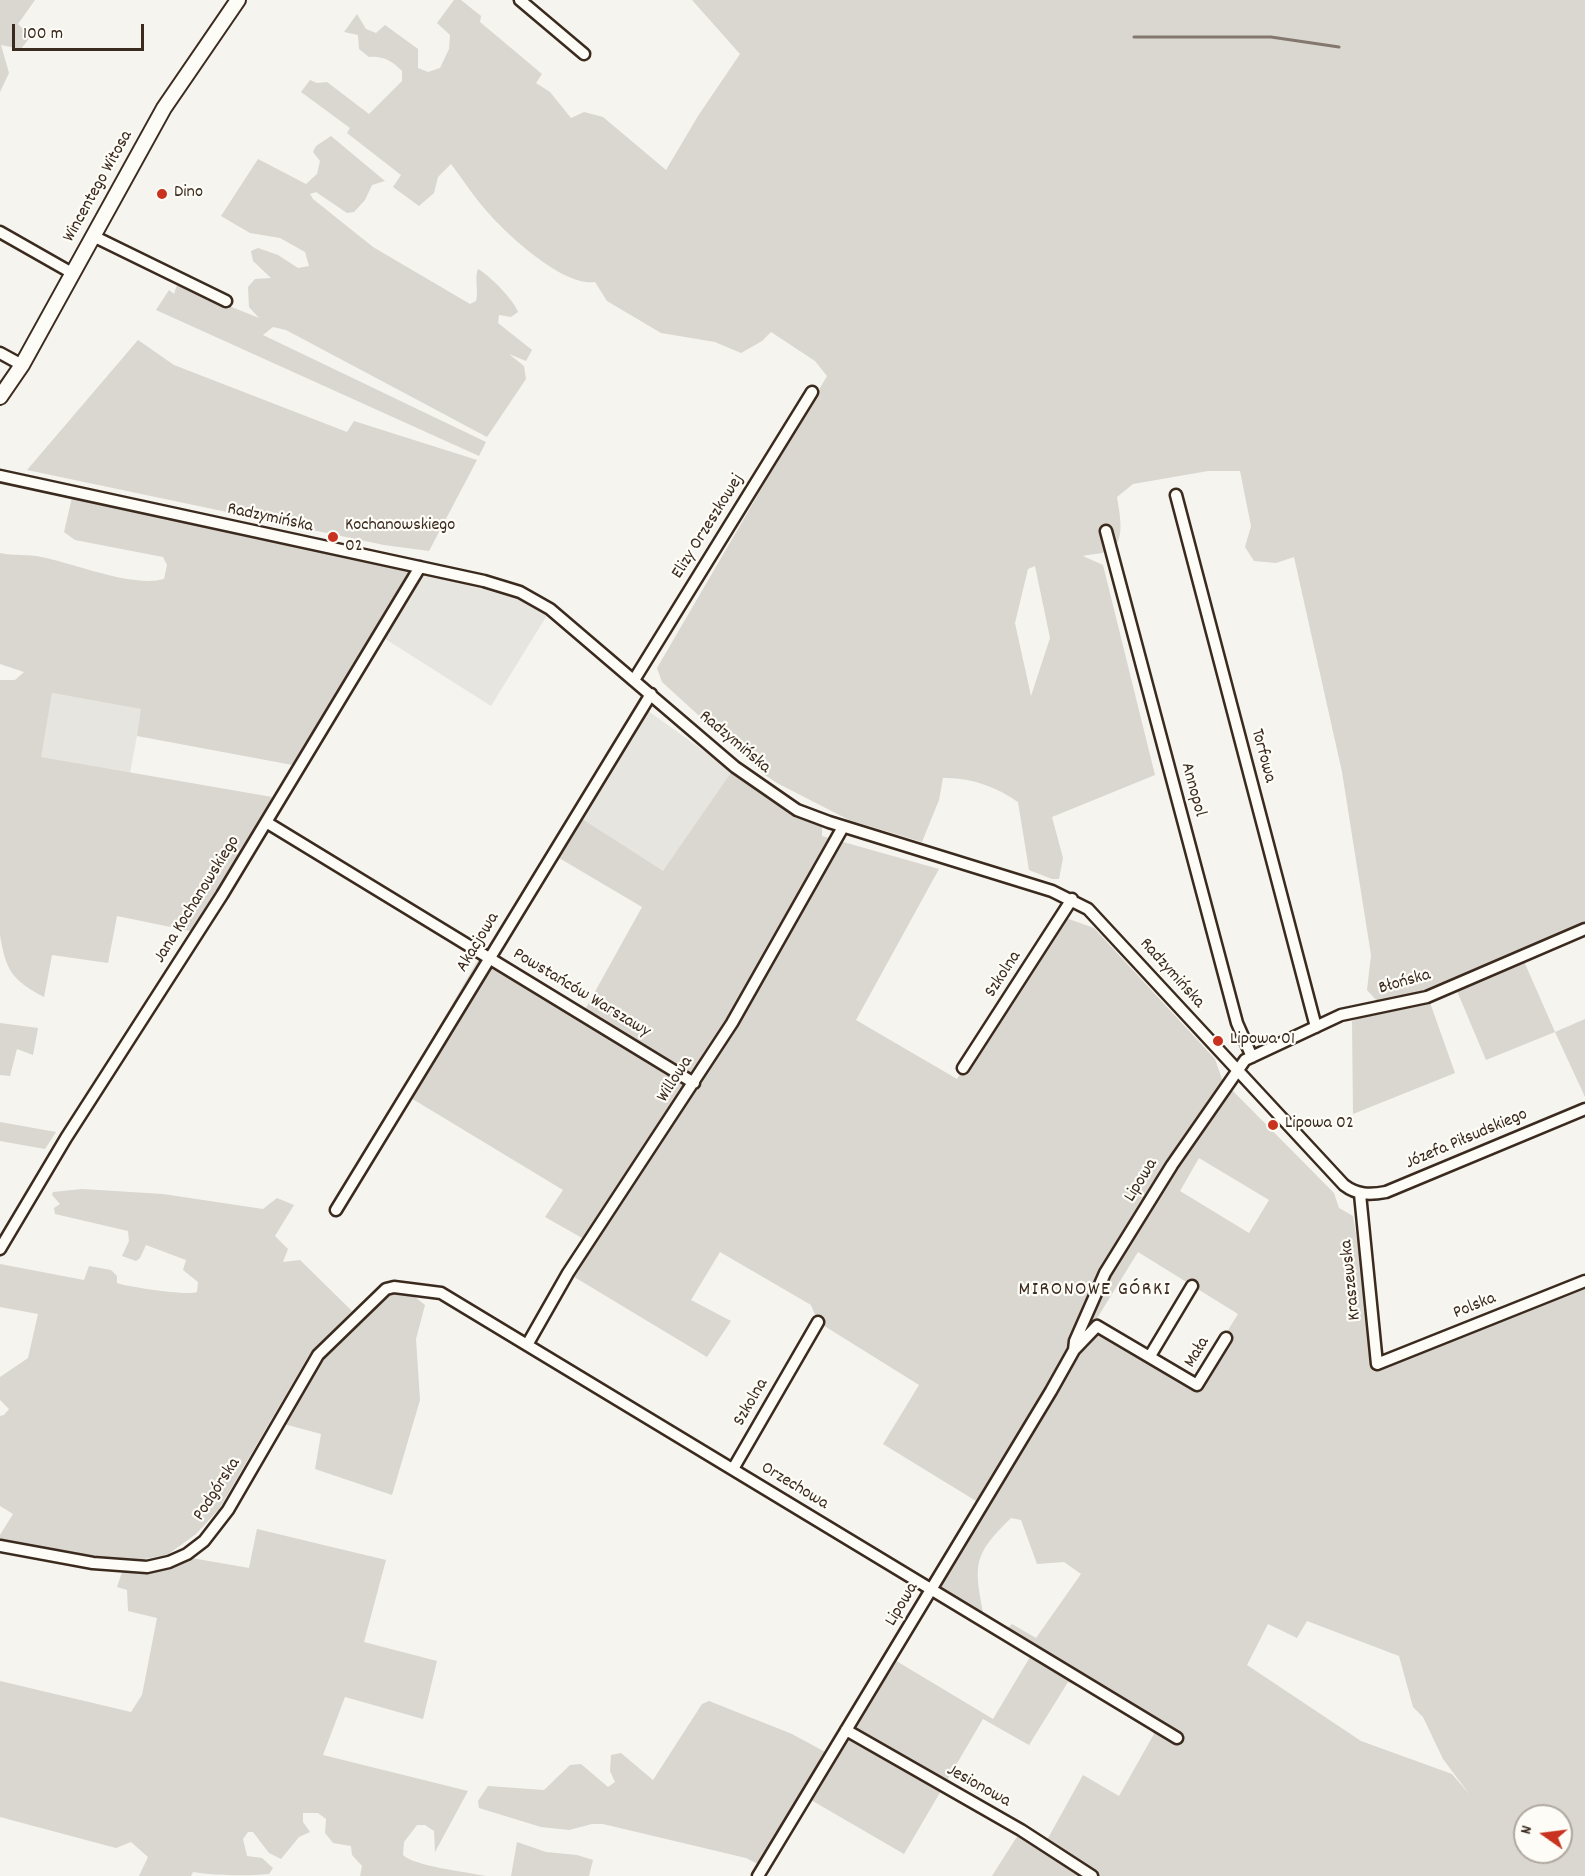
<!DOCTYPE html>
<html>
<head>
<meta charset="utf-8">
<style>
  body { margin:0 }
  #map { position:relative; width:1585px; height:1876px; overflow:hidden; background:#f5f4ee; font-family:Dekko,sans-serif }
  canvas { display:block }
  .north { position:absolute; left:1513px; top:1804px; width:60px; height:60px; box-sizing:border-box; background:#fdfcf7; border:2px solid #afa8a0; border-radius:50%; rotate:284deg; font-size:16px; font-weight:700; line-height:24px; text-align:center; color:#3b2a1e }
  .north::after { content:''; display:block; margin:auto; width:21px; height:27px; background:#c8321e; clip-path:polygon(50% 0,100% 100%,50% 72%,0 100%) }
  .scale { position:absolute; left:12px; top:24px; width:132px; height:27px; box-sizing:border-box; border:3px solid #3b2a1e; border-top:0; padding-left:8px; font-size:18px; line-height:21px; white-space:nowrap; color:#3b2a1e; -webkit-text-stroke:4px #fdfcf7; paint-order:stroke }
</style>
</head>
<body>
<div id="map">
<canvas width="1585" height="1876"></canvas>
<div class="north">N</div>
<div class="scale">100 m</div>
</div>
<script>
const ctx = document.querySelector('canvas').getContext('2d');
ctx.lineJoin = 'round';
function fill(path, color) { ctx.fillStyle = color; ctx.fill(path, 'evenodd'); }
function trace(path, color, width, dash) { ctx.strokeStyle = color; ctx.lineWidth = width; ctx.lineCap = dash ? 'butt' : 'round'; ctx.setLineDash(dash || []); ctx.stroke(path); }
function write(font, color, halo, rows, align = 'center') {
  ctx.font = font + ' Dekko,sans-serif'; ctx.lineWidth = 4.5; ctx.setLineDash([]); ctx.textBaseline = 'middle'; ctx.strokeStyle = halo; ctx.fillStyle = color; for (const [text, x, y, turn = 0] of rows) {
    ctx.save(); ctx.translate(x, y); ctx.rotate((+turn || 0) * Math.PI / 180); ctx.textAlign = isNaN(turn) ? turn : align; if (halo) ctx.strokeText(text, 0, 0); ctx.fillText(text, 0, 0); ctx.restore();
  }
}
const built = new Path2D(`
  M419 569 510 585 549 612 491 706 379 635Z
  M52 693 142 709 130 773 40 757Z
  M644 708 732 771 663 872 573 813Z`);
const green = new Path2D(`
  M0 0H35L18 24 31 36 21 49 1 45 9 73 0 92Z
  M454 0H461L481 16 480 22 542 74 536 83 550 92 571 118 584 112 603 117 666 170 698 116 740 54 692 0H1585V923L1519 950 1555 1032 1585 1019V1097L1555 1032 1486 1060 1454 984 1428 997 1455 1073 1353 1114 1352 1021 1406 1000 1378 1002 1367 990 1371 955 1342 772 1294 557 1276 563 1254 561 1245 547 1251 526 1240 471H1208L1133 484 1117 497C1119 511 1126 539 1112 549 1105 554 1091 554 1083 556L1103 565 1155 775 1052 817 1063 858 1059 879H1052L1029 870 1018 802C997 787 970 777 943 778L939 800 922 842 849 820 777 783 762 773 662 682 657 668 827 376 815 361 771 332 762 341 741 353 715 342 661 333 607 301 595 282C565 287 511 238 491 216 476 200 464 181 451 164L438 177 434 193 419 206 393 187 401 175 347 133 350 128 301 92 310 80 317 83 327 82 369 114 402 81V71C392 61 384 56 369 57L359 49 358 35 344 32 357 14 366 29 376 33 385 25 418 49V68L428 72 440 68 449 49 450 35 437 23ZM1035 566 1050 638 1031 696 1015 623 1028 569Z
  M331 136 385 181 372 185 365 200 354 212 347 213 316 192 310 194 313 199 373 247 470 304 476 301C479 290 474 279 478 269 489 275 514 300 518 312L511 317 499 315 498 323 532 350 526 361 509 354 524 366 526 379 487 437 286 330 273 327 263 335 486 442 479 456 156 310 169 290 174 294 177 285 259 318 249 307 248 287 255 279 271 278 253 261 251 251 258 248 278 255 298 268 309 266 305 252 280 238 250 233 221 216 258 159 306 184 317 174 320 161 313 152 316 146Z
  M138 340 174 365 347 432 354 421 477 460 429 551 384 545 27 470Z
  M73 493 419 569 298 766 137 736 141 709 52 693 41 757 272 797 261 826 195 932 117 916 108 963 52 955 44 997C12 980 6 971 0 935V680H15L24 672 0 664V553C14 556 28 554 41 557 73 563 133 588 164 579L167 565 163 557 75 540 64 532Z
  M732 771C759 793 788 816 822 825V836L939 869 856 1020 957 1079 1063 917 1094 928 1215 1059 1223 1082 1129 1224 1087 1302 1066 1354 976 1501 883 1444 919 1385 818 1322 811 1305 720 1252 691 1300 731 1321 707 1357 571 1275 591 1243 545 1217 563 1190 401 1092 482 953 582 1015 642 907 549 852 573 813 663 871Z
  M0 1023 38 1028 33 1055 17 1049 10 1076 0 1075Z
  M1231 1089 1334 1193 1339 1208 1353 1216 1377 1363 1585 1281V1876H992L1018 1835 1042 1849 1083 1775 1119 1796 1154 1734 1140 1715 1068 1682 1029 1745 983 1719 904 1854 811 1800 893 1659 993 1719 1030 1657 1000 1636 1012 1624 1036 1638 1081 1574 1064 1562 1037 1564 1021 1520 1011 1518C972 1556 974 1565 984 1617L937 1588 1082 1351 1088 1347 1098 1330 1193 1387 1238 1314 1138 1252 1086 1336 1081 1335C1116 1248 1173 1172 1224 1094ZM1199 1158 1269 1200 1249 1233 1180 1191ZM1307 1621 1399 1656 1413 1707 1423 1717 1443 1759 1470 1795 1452 1774 1361 1741 1247 1665 1268 1624 1297 1638ZM1525 1816H1561V1852H1525Z
  M0 1122 56 1132 45 1149 0 1141Z
  M82 1189 163 1194 263 1209 277 1198 294 1205 275 1236 288 1249 283 1262 300 1260 352 1311 309 1355 219 1509 196 1534 167 1555 121 1563 0 1543V1535L13 1514 0 1506V1416L4 1415 9 1409 0 1400V1377L28 1358 38 1314 0 1307V1264L84 1280 89 1266 111 1270 117 1276V1283C128 1287 188 1296 197 1292L198 1282 183 1270 186 1260 146 1245 140 1258 136 1261 122 1256 129 1241 128 1231 55 1214 54 1208 60 1204 52 1195 53 1192Z
  M388 1290 415 1297 425 1305 416 1339 420 1400 392 1495 315 1469 321 1434 284 1424 314 1360Z
  M257 1529 386 1560 364 1642 437 1661 423 1719 345 1697 323 1755 468 1791 435 1852 434 1831 425 1825H417L404 1842 403 1855C414 1866 466 1872 486 1876H360L362 1866 352 1855 351 1846 333 1843 325 1833 326 1819 318 1813H303V1822L310 1832 299 1837 281 1859 269 1853 253 1832H248L243 1839 247 1856 262 1858 273 1868 269 1874C249 1876 216 1876 193 1872L191 1876H139L148 1857 131 1842 116 1848 0 1817V1681L131 1712 142 1695 157 1618 128 1611 127 1590 117 1587 123 1569 180 1556 249 1568Z
  M709 1701 792 1734 827 1753 760 1865 746 1858 603 1824H592L569 1830 541 1827 479 1808 478 1801 488 1786 544 1790 570 1765 581 1764 608 1787 615 1782 610 1771 611 1755 621 1753 653 1780 702 1704Z
  M517 1842 546 1852 577 1855 593 1860 589 1876H511Z`);
const stream = new Path2D(`
  M1134 37H1271L1339 47`);
const minor = new Path2D(`
  M520 0 584 54
  M0 232 72 273
  M93 236 226 301
  M0 353 22 365
  M0 476 484 581 520 592 550 609 735 767 797 810 829 822 1052 891 1088 909 1344 1185C1357 1195 1370 1195 1386 1192L1585 1109
  M1176 495 1316 1027
  M1106 531 1237 1023 1252 1057
  M634 680 812 392
  M266 822 694 1083
  M963 1068 1072 899
  M1360 1194 1377 1364 1585 1281
  M336 1210 651 694
  M0 1249 66 1138 222 895 420 567
  M527 1345 568 1273 732 1023 843 827
  M1074 1350 1097 1326 1197 1385 1226 1338
  M1150 1356 1192 1286
  M733 1469 818 1322
  M0 1546 93 1563 147 1567 169 1562 187 1554 204 1541 228 1510 318 1355 386 1289 394 1287 441 1293 1177 1738
  M846 1730 1021 1830 1092 1876
  M758 1876 1051 1391 1074 1350 1075 1341 1105 1273 1172 1165 1245 1060 1341 1015 1427 997 1585 929`);
const major = new Path2D(`
  M0 397 22 365 164 108 238 0`);
const markers = [
  [162,194,6,"#c8321e"],
  [333,537,6,"#c8321e"],
  [1218,1041,6,"#c8321e"],
  [1273,1125,6,"#c8321e"]
];
const streetNames = [
  ["Wincentego Witosa",99,187,-61],
  ["Radzymińska",270,519,12],
  ["Elizy Orzeszkowej",709,527,-58],
  ["Radzymińska",734,743,40],
  ["Torfowa",1262,756,75],
  ["Annopol",1192,790,75],
  ["Jana Kochanowskiego",198,900,-58],
  ["Akacjowa",479,943,-59],
  ["Radzymińska",1171,974,48],
  ["Szkolna",1004,975,-57],
  ["Błońska",1405,983,-16],
  ["Powstańców Warszawy",581,994,31],
  ["Willowa",676,1080,-57],
  ["Józefa Piłsudskiego",1467,1140,-23],
  ["Lipowa",1142,1181,-58],
  ["Kraszewska",1352,1280,-96],
  ["Polska",1475,1307,-22],
  ["Mała",1198,1353,-59],
  ["Szkolna",752,1403,-60],
  ["Orzechowa",794,1487,31],
  ["Podgórska",218,1490,-57],
  ["Lipowa",903,1605,-59],
  ["Jesionowa",978,1787,29]
];
const poiNames = [
  ["Dino",174,194],
  ["Kochanowskiego",345,527],
  ["02",345,548],
  ["Lipowa 01",1230,1041],
  ["Lipowa 02",1285,1125]
];
const neighbourhoodNames = [
  ["MIRONOWE GÓRKI",1095,1291]
];
fill(built, '#e7e5df');
fill(green, '#dad6d0');
trace(stream, '#84786e', 3);
trace(minor, '#3b2a1e', 15);
trace(major, '#3b2a1e', 18);
trace(minor, '#fdfcf7', 10);
trace(major, '#fdfcf7', 14);
for (const [x, y, r, color] of markers) { const dot = new Path2D(); dot.arc(x, y, r, 0, 2 * Math.PI); ctx.fillStyle = color; ctx.fill(dot); trace(dot, '#fdfcf7', 2); }
write('18px', '#3b2a1e', '#fdfcf7', streetNames);
write('18px', '#3b2a1e', '#fdfcf7', poiNames, 'left');
ctx.letterSpacing = '1.5px';
write('20px', '#3b2a1e', '#fdfcf7', neighbourhoodNames);
ctx.letterSpacing = '0px';
</script>
</body>
</html>
